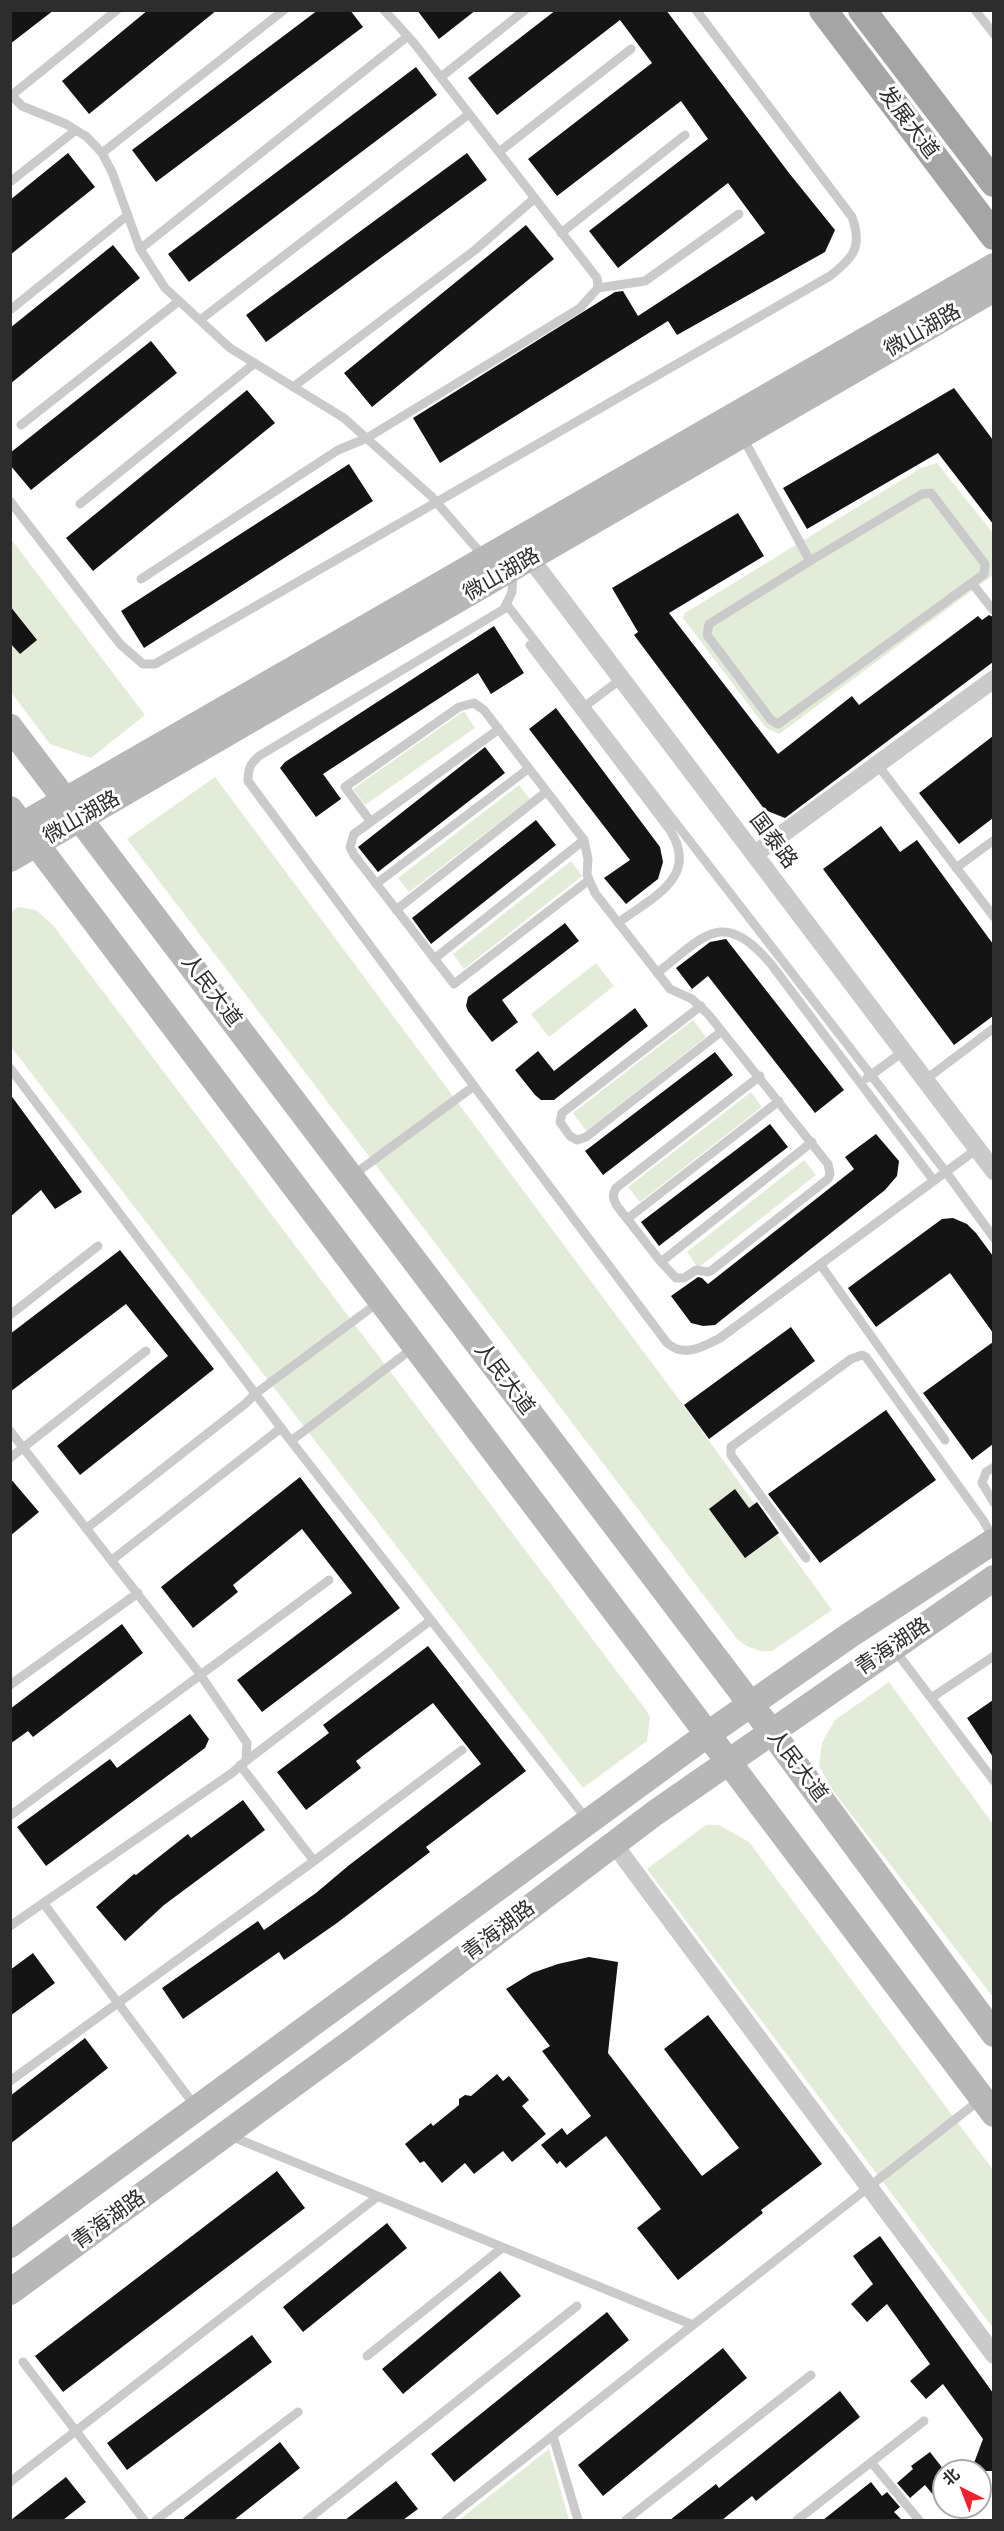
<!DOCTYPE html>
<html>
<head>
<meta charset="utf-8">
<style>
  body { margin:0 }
  #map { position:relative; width:1004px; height:2531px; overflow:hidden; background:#fff; font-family:"Fira Sans Condensed","Noto Sans SC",sans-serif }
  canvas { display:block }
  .frame { position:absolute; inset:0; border:12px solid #2d2d2d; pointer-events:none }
  .north { position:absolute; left:932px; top:2459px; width:60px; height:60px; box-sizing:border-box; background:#fff; border:2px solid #ababab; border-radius:50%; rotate:318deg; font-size:16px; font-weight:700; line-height:24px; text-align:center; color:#2d2d2d }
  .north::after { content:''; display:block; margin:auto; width:21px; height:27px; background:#f1222d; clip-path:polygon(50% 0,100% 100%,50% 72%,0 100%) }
</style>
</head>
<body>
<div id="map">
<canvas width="1004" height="2531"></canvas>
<div class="frame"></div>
<div class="north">北</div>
</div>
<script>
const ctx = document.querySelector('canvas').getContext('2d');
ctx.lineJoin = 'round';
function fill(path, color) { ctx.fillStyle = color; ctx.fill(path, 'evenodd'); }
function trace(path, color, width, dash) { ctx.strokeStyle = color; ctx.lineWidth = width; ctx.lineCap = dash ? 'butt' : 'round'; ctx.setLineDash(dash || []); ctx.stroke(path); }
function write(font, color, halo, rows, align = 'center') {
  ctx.font = font + ' "Fira Sans Condensed","Noto Sans SC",sans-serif'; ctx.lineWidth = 6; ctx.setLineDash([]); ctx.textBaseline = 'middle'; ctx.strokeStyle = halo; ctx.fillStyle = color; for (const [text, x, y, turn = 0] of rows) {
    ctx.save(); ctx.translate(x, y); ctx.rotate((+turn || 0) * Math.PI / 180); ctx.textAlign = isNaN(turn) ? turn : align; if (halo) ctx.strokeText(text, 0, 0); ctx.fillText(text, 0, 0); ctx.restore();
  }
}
const green = new Path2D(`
  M937 463 993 533V575L786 729 779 734 766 728 683 618 685 613 921 468Z
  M11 539 145 715 91 758 50 744 11 692Z
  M464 711 475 728 365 805 353 789Z
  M215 777 675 1394 832 1610 772 1651C758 1652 748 1648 737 1639L127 839Z
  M519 785 530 799 409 892 398 878Z
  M571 861 582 876 464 969 453 954Z
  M18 907 36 910 52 924 646 1710 650 1717 647 1741 583 1788 11 1047 10 912Z
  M596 963 614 986 549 1037 531 1014Z
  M693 1020 706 1037 586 1131 573 1113Z
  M751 1092 762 1107 640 1202 628 1187Z
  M804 1160 816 1175 698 1268 687 1252Z
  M889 1682 993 1824V1997L833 1791 819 1766 822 1743 835 1720Z
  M706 1825H719L749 1842 993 2170V2328L647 1869Z
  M549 2449 569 2520H459Z`);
const building = new Path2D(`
  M10 10H54L10 44Z
  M148 10H217L89 114 62 81Z
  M318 10H350L363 27 156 182 132 150Z
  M417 10H476L439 39Z
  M556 10H666L789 173 835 230 825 252 677 335 668 321 440 463 413 418 615 292 623 291 638 316 765 233 728 183 618 268 589 231 708 139 681 101 557 196 528 159 652 63 620 20 497 115 468 78Z
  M416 67 437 95 189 282 168 254Z
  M68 153 95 187 10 255V200Z
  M467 153 487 180 266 342 246 315Z
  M526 225 554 259 372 407 344 373Z
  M113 245 140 278 10 384V328Z
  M151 341 177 373 31 490 10 465V453Z
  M954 388 993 440V524L938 453 807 529 783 488Z
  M247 390 275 423 93 571 66 538Z
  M349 464 373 501 144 648 121 611Z
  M738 513 764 556 669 613 778 754 852 696 859 705 978 616 982 620 989 615 993 617V662L785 818 765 810 634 635 638 632 612 588Z
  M10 606 37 640 20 654 10 643Z
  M494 626 524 673 491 694 478 673 323 774 341 799 316 817 280 768 285 762Z
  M556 708 660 847 663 862 658 879 626 904 604 878 630 860 529 729Z
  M993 736V818L959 844 919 793Z
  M485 747 505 773 378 872 358 847Z
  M536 820 556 845 431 944 412 918Z
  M881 826 900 852 917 840 993 944V1016L954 1045 823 869Z
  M565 923 579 941 502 1000 518 1022 492 1042 468 1011 466 1006 468 997Z
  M726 939 844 1090 815 1113 708 976 692 989 676 968 710 942Z
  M635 1008 648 1026 554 1100H541L535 1095 515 1070 538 1051 554 1071Z
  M715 1052 733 1075 603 1175 585 1151Z
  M10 1094 82 1192 55 1209 41 1190 10 1217Z
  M770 1124 788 1147 659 1246 641 1222Z
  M876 1134 899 1161 897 1176 885 1190 715 1325 703 1326 691 1323 671 1296 698 1277 702 1278 708 1284 854 1169 845 1157Z
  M953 1218 967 1224 976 1233 993 1256V1333L950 1273 876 1327 848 1288 942 1219Z
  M120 1250 214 1369 80 1475 57 1446 168 1356 126 1304 10 1392V1334Z
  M791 1327 815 1361 709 1439 684 1405Z
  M993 1342V1444L972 1460 923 1393Z
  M886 1410 936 1480 820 1563 768 1494Z
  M300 1477 400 1608 262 1712 237 1680 352 1593 302 1529 233 1585 238 1592 193 1628 161 1587Z
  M10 1478 39 1512 10 1536Z
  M735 1489 749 1508 757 1502 779 1533 745 1558 709 1509Z
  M122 1624 143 1653 33 1737 28 1731 10 1744V1709Z
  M428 1646 526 1771 426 1847 430 1852 337 1923 284 1960 279 1952 183 2019 162 1988 258 1921 264 1930 316 1893 348 1866 481 1764 433 1703 356 1761 361 1768 306 1810 277 1772 329 1733 323 1725Z
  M993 1700V1757L967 1718Z
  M190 1714 209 1739 205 1748 46 1866 17 1827 110 1759 117 1768Z
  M243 1800 265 1830 164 1905 125 1941 96 1907 134 1874 136 1875 188 1834 191 1838Z
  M33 1953 55 1983 10 2016V1970Z
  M589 1957 618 1962 608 2053 702 2176 739 2148 664 2049 708 2015 822 2164 761 2210 763 2213 678 2280 637 2228 661 2209 606 2136 566 2168 560 2161 557 2164 541 2145 562 2128 567 2135 591 2116 542 2051 550 2046 506 1989 532 1973 558 1964Z
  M85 2038 108 2068 10 2144V2096Z
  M497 2074 503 2081 509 2076 529 2100 522 2106 546 2134 512 2162 503 2151 474 2174 465 2163 442 2183 424 2161 420 2163 405 2144 431 2123 433 2126 459 2105V2099L465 2095 471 2096Z
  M277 2171 305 2208 63 2392 35 2356Z
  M387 2223 407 2248 303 2332 283 2307Z
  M880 2236 993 2393V2471H971L983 2439 943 2384 926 2399 910 2381 930 2364 887 2304 867 2322 851 2304 873 2284 853 2256Z
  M500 2271 521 2296 403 2394 382 2369Z
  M607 2312 629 2340 454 2482 431 2454Z
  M252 2335 272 2362 127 2470 107 2443Z
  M723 2348 747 2378 603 2496 578 2465Z
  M840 2391 860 2417 756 2501 752 2496 722 2520H670L716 2484 719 2488Z
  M280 2442 300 2468 234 2520H182Z
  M930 2452 944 2470V2489L934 2496 925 2485 910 2498 897 2483 913 2469 911 2466Z
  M66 2477 86 2502 63 2520H11Z
  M396 2481 418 2509 403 2520H345Z
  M871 2482 882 2496 887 2492 900 2507 894 2512 902 2520H823Z`);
const lane = new Path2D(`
  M975 10 994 34
  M441 77 525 10
  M10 94 22 106 66 124 87 137 102 153 112 172 140 249 165 288 230 348 344 418 431 496 485 558
  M12 95 117 10
  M499 152 631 49
  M102 153 284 10
  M10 182 76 130
  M561 233 685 135
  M140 249 408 36
  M598 288 645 281 739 214
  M10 310 128 215
  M200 320 469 114
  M293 387 475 250 535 198
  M21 425 179 301
  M743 438 810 561 709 624 707 635 771 720 778 724 984 574 985 564 931 493 922 494 810 561
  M10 501 120 644 143 664H155L830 276C853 258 863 247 852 217L696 10
  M80 504 255 363
  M141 579 338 450 367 438 580 308 598 288 597 278 414 43 384 10
  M972 583 993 610
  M507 605 946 1172 994 1238
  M530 645 670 830C700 878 652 897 618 923
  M580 710 621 679
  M499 729 354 834 350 847 354 855 454 984 589 880
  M877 764 994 917
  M371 822 345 787 459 707 474 703 484 710 584 840 588 859 587 875 595 893 670 989 692 999 708 1014 828 1164 830 1174 828 1179 712 1270 708 1272 696 1270 684 1278H676L661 1262 617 1206C613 1199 612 1195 616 1188L760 1076
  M956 868 994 840
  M376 884 528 769
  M396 910 546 792
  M434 959 584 840
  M657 973C705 936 722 907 771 964L934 1181
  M701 1006 562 1113 560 1122 570 1136 577 1140 586 1137 722 1031
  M10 1068 291 1441 588 1821
  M867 1078 904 1051
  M925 1080 994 1028
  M474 1086 667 1343C684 1358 703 1347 720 1338L977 1149
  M353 1175 474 1086 248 781C248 769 250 764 259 756L504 609 512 592 513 572
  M627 1219 779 1101
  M661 1262 812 1142
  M820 1264 945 1440
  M10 1315 98 1246
  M10 1431 197 1670 247 1743 246 1761 232 1773 10 1926
  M291 1441 413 1348
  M10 1458 146 1351
  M994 1467 986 1472 982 1483 994 1503
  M87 1528 245 1404 255 1394 379 1302
  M806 1558 731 1455V1447L851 1359 862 1355 866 1357 983 1520 994 1539
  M112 1560 281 1428
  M894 1649 994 1781
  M10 1685 138 1593
  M931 1698 994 1656
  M246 1761 431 1620
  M240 1765 314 1861
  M11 1815 329 1580
  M44 1904 195 2106
  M10 2081 314 1861 462 1750
  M228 2135 693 2325 981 2099
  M367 2356 502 2248
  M23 2362 144 2520
  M553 2436 578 2520
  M871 2462 919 2520
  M10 2482 377 2197
  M156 2520 298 2412
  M307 2520 577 2306
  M446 2520 693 2325
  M626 2520 811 2375
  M797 2520 924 2421`);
const street = new Path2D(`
  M524 550 994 1171
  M755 854 994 679
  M614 1844 994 2355`);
const secondary = new Path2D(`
  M10 727 771 1731 994 2034
  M10 809 994 2114
  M10 832 994 266
  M10 859 994 289
  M10 2245 708 1734 850 1635 994 1541
  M10 2292 361 2035 655 1813 994 1578`);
const primary = new Path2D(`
  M823 10 994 236
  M862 10 994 183`);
const streetNames = [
  ["发展大道",908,123,53],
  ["微山湖路",923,331,-30],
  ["微山湖路",502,575,-30],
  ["微山湖路",82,818,-30],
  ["国泰路",773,841,53],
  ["人民大道",211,991,53],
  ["人民大道",504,1379,53],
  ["青海湖路",893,1647,-34],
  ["人民大道",797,1766,53],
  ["青海湖路",499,1931,-37],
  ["青海湖路",109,2220,-36]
];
fill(green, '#e3ecd9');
fill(building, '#141414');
trace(lane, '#cacaca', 9);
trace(street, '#cacaca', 18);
trace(secondary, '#b7b7b7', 26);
trace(primary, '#a5a5a5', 28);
write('21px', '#2d2d2d', '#fff', streetNames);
</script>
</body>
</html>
